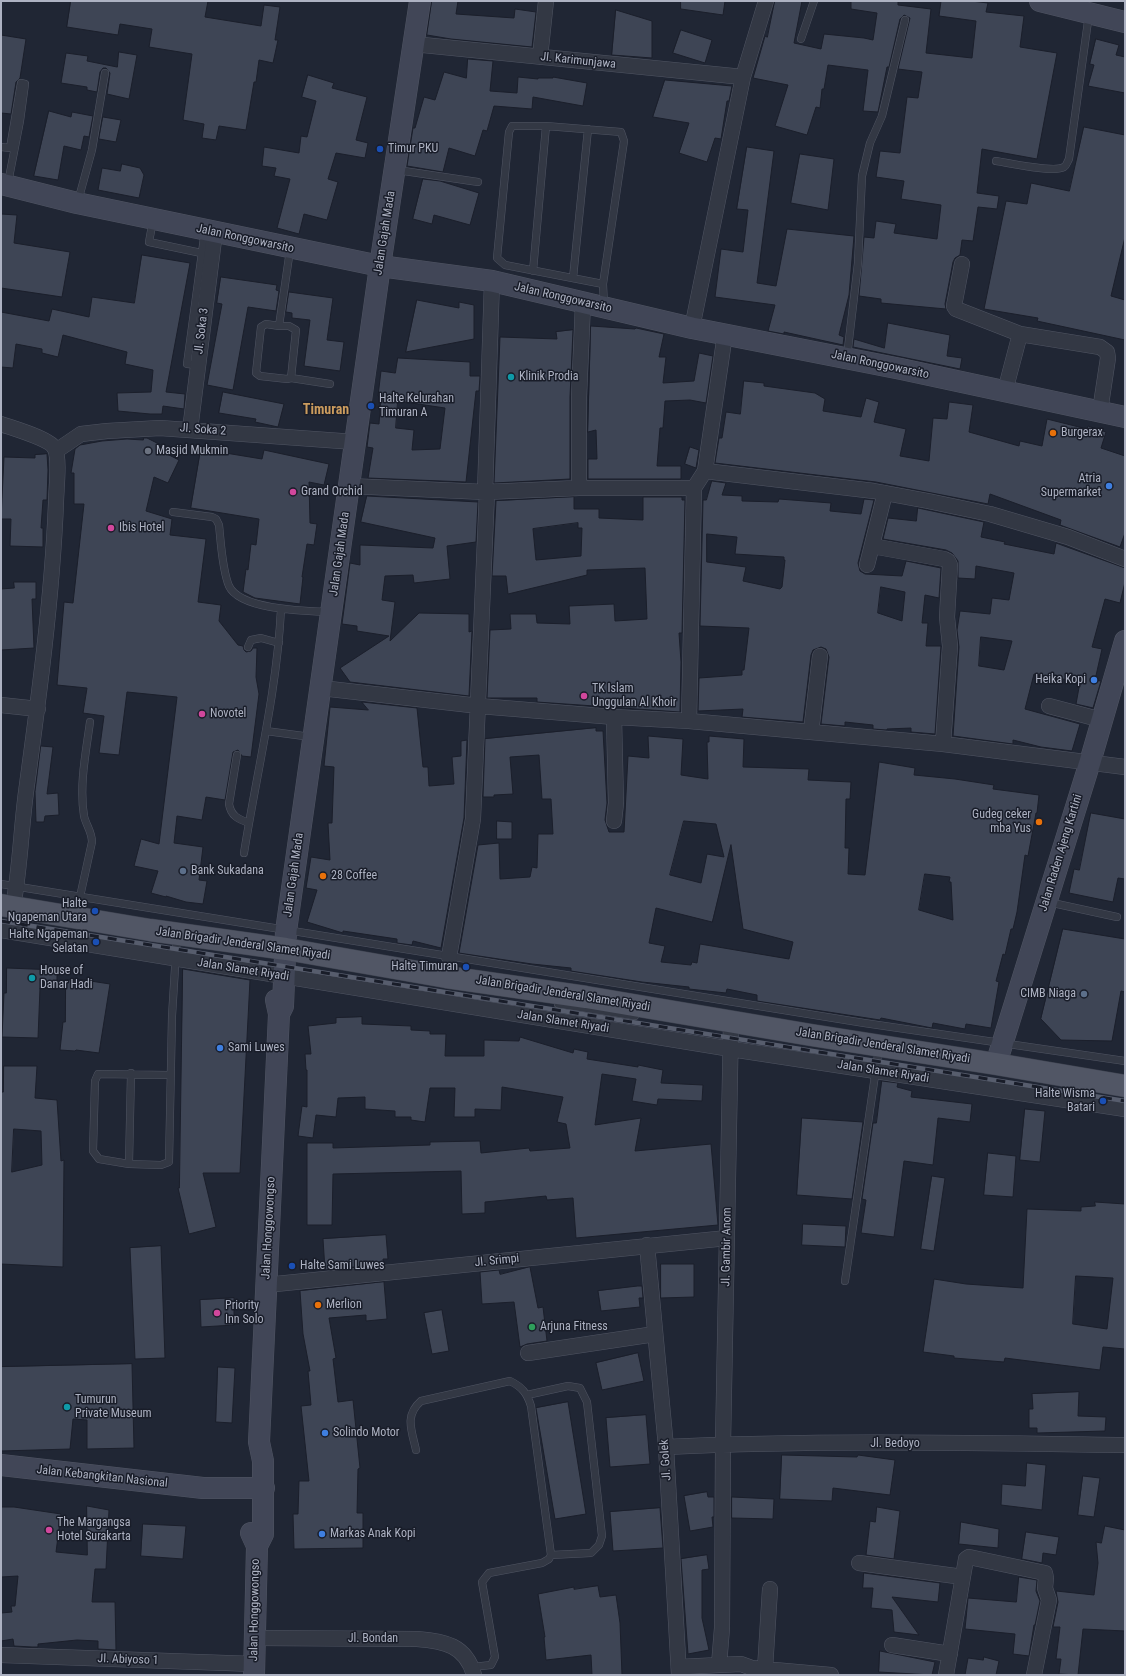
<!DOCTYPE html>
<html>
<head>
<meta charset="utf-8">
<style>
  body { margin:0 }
  #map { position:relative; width:1126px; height:1676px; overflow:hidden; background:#202634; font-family:"Roboto Condensed",sans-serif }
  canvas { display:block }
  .frame { position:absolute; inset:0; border:2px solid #adb2c2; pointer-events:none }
</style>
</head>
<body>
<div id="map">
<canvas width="1126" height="1676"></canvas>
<div class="frame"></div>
</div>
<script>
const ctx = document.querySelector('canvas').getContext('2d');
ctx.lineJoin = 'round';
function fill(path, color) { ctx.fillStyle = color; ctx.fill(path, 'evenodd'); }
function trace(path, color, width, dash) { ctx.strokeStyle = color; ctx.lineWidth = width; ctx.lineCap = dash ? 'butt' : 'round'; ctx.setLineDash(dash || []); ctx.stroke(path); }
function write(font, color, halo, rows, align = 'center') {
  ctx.font = font + ' "Roboto Condensed",sans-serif'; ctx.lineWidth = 3; ctx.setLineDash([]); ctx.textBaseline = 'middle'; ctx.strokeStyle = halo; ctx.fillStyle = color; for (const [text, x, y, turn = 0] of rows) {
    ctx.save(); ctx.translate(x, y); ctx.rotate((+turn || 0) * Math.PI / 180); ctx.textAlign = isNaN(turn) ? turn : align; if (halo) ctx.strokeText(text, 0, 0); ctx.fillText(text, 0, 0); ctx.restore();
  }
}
const building = new Path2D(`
  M71 1H208L205 17 261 26 264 5 280 7 275 40H278L273 63 259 60 256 82H254L246 130 219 126 216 140 202 138 204 124 183 120 192 54 149 47 152 29 120 24 118 35 67 27Z
  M432 1H458L456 14 514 18 515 9 536 12 532 47 451 39 427 35Z
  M681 1H725L723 15 681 9Z
  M775 1H802L794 43 821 49 824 34 864 38 873 40 877 13 851 9V1H898V5L931 9 926 53 972 58 976 21 939 16 941 1H971L988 3 986 12 1024 16 1020 47 1057 53 1037 159 982 149 977 193 999 196 997 209 978 207 973 241 962 240 960 255 955 258 953 262 945 304 946 309 881 303V299L859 296 864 237 874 238 876 221 896 224 894 233 937 239 941 205 901 199 904 181 876 177 880 151 900 153 907 97 918 98 922 72 898 69 910 18 904 15 900 19 889 67H887L878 112 863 111 868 70 828 65 824 89H822L820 108 816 107 807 135 775 126 788 85 753 78 765 36 767 37Z
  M616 10 652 21V58L612 55Z
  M681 30 712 40 705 63 673 53Z
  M1 35 26 39 20 78 16 82 11 114 1 113Z
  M1096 39 1119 45 1116 55 1125 57V93L1088 86 1094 65 1090 64Z
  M119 52 137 55 129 99 107 94 110 73 106 68H103L100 72 97 92 87 90V87L61 83 66 53 88 56 87 61 117 67Z
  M468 59 493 61 490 91 517 93 518 77 538 79V78H553V77L587 83 583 106 533 97 532 109 494 106 487 131 483 130 475 156 449 148 443 172 407 166 413 128H415L424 97 435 100 444 72 466 78Z
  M308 75 334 83 332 88 367 97 356 140 368 143 365 158 336 153 328 179 338 182 327 220 304 214 299 234 277 228 290 179 274 176 276 168 262 166 264 147 299 153 301 136 307 137 316 101 302 97Z
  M665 80 732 86 729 101H727L721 139 715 138 707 162 679 153 689 123 653 117Z
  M49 111 71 117 72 112 93 116 89 137 84 136 81 150 64 146 58 180 34 176Z
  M103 117 121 120 116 142 99 139Z
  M1084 127 1125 135V237L1111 296 1125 300V340L1037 321 1038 318 984 309 1006 201 1027 204 1031 183 1069 191Z
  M747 147 774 151 757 283 776 286 787 229 854 236 849 295 839 335 844 337 843 345 784 332V334L768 331 775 305 715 297 721 249 743 252 748 210 737 209Z
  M800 154 834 159 828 210 791 203Z
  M122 164 140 168 144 175 139 198 98 190 102 168 120 171Z
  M423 179 440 181 479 193 470 225 434 215 432 224 413 219Z
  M1 214 17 215 14 243 70 252 62 297 1 288Z
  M142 255 190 263 166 392 185 394 184 409 163 406 162 414H150L118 411 117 393 151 392 153 370 125 364 127 352 63 335 58 357 42 353V349L16 344 13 368 1 367V312L49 321 52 309 89 317 92 297 134 303Z
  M221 277 277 285 276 290 279 291 276 311 248 307 233 390 207 385 222 304 217 303Z
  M289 292 333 298 327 340 344 342 340 371 304 366 310 320 292 318V313L286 312Z
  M417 300 459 308V302L474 305V339L406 352Z
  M888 323 950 335 947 356 962 358 960 369 853 347 854 339 884 348Z
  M591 326 635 329 636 328 664 334 659 357H666L663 383 694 381 699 353 713 356 706 403 690 400 665 401 663 428H660L657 466H681V479H588V459H597L596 430 588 432Z
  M573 330 570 397V479L494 483 500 337 557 339 556 332Z
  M398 358 470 362V376H480L479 391H476L466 482 368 478 373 448 367 447 370 423 379 424 381 396H378L381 371 395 373ZM398 401 445 408 440 449 412 450 414 430 396 428Z
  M744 381 764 383V386L815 393 825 399 823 411 861 417 866 398 879 402 874 422 906 429 900 456 929 461 933 418 947 419 949 402 973 405 969 432 1019 446 1020 441 1042 446 1047 419 1087 429 1088 426 1106 432 1101 448 1125 456V533L1120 547 1060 525 1061 520 990 494 988 504 876 482 715 463 719 438H722L726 412 740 414Z
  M223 392 284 404 278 427 255 422 256 419 219 413Z
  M144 438H147L161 445 159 450 179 460 168 483 154 477 146 511 172 519 170 535 206 539 198 602 221 605 219 621 238 645 243 646 244 650 246 652 251 651 253 648H257L256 677 259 694 251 757 242 756 238 750 233 752 225 800 206 797 202 820 177 816 174 843 203 847 199 880 207 881 203 904 186 902 166 896V897L151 893 158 871 134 866 141 839 159 844 177 697 127 692 119 755 99 753 104 716 83 713 87 688 57 685 64 602 73 603 84 504H74V473H71L75 449 80 445 102 441 127 439 143 440Z
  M690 447 699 450 696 468 685 464Z
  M201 449 262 459 264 450 329 464 324 485 309 482 310 523 317 524 314 545 307 544 302 577H303L300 604 255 598 243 592 246 569 248 570 251 544 256 545 259 519 191 508Z
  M47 454 48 470 47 500H43L41 528H43V547L10 546 11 519H1L4 457 35 458V455Z
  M712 481 726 483 722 495 742 496V501L778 502 779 499 831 503 830 511 861 514 864 499 874 500 858 563 860 571 865 574 902 576 906 561 941 568 939 598 925 595 922 623H928L926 646H941L935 734 911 732V728L887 729V730L873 729V725L845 722V726L821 724 829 657 826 649 821 647 813 650 811 655 803 722 742 717 743 709 698 711 699 678 742 675V670H744L749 628 700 626 703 500H706ZM707 534 737 537 735 554 784 557V560H785L782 587 780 589 743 581 746 567 707 562ZM881 587 905 592 902 621 878 613Z
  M367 496 478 502 476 542 447 546 450 579 414 583 413 575 385 576 382 600 395 602 390 641 419 613 469 614V632L472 631 469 696 350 682 340 668 389 636 357 631V626L342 624 350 563 360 565V545L433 548 435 538 361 522Z
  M574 497V509H599V518L643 520V497H682V500H685L682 633H679L681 662 680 712 537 702V698H487L490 630 511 629 510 614H536L537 623 570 624 569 606 614 604 615 621 647 619 645 568 587 570V575L508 594 506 576H492L496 501ZM578 523V528H582L581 556 536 560 533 529Z
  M918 508 984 522 981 537 1005 542 1004 544 1054 554 1056 543 1125 568V582L1120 603 1105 599 1092 647 1102 649 1095 680 1101 681 1093 708 1076 704 1080 682 1034 674 1025 709 1080 724 1072 751 1041 747 1013 740V744L953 736 959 647 957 630 960 611 990 614 992 598 1009 600 1014 573 976 566 975 579 958 578V561L952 553 946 550 883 539 888 518 916 521ZM981 637 1012 641 1004 670 979 666Z
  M14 582H36V599H32L34 648 1 650V589L14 588Z
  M362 702 417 708 423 767H428L429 786 454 784 452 757 461 756V741L467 740 464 818 441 948 413 941 412 945 397 943V939L343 931V933L307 922 317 890 306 888 311 857 330 860 328 823H332L334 767 324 766 330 707 368 710Z
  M596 728V731H603L607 803 605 820 609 832H624L628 756 649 758 648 736 683 739 681 775 708 779 707 742H709V736L744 739 743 767 809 769 808 780 851 782 850 799H846L845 848H849L848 874 865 875 879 762 915 768 914 775 955 779 994 785 993 789 1039 795 1037 813H1036L1028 856 1025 855 1017 912 1013 929H1011L1005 955 1003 954 996 981 999 982 991 1028 966 1024 965 1029 933 1023 932 1028 881 1018 880 1020 757 1001V995L727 989 726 993 689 989V987L642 982 571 971V968L532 964 459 953 478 845 499 843 500 879 530 877 532 867 537 868 538 834H553L551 799H542L539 755 510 757 513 794 494 795V797H483L485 739ZM684 821 716 824 724 857 707 854 701 883 670 875ZM731 845 743 929 793 942 789 959 700 944 697 963 692 962 691 965 661 962 665 946 649 943 656 908 712 922ZM925 874 950 877 949 882H951L953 920 919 910Z
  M41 746 53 747 47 794 58 793 59 815 45 816 44 822H36L35 792Z
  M1091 813 1125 819V879L1118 878 1113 902 1069 893 1074 869 1079 870Z
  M497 821 512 822V839H497Z
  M1063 929 1125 939V992L1121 991 1112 1041 1061 1040 1041 1019Z
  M7 968 57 970V989L40 988 38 1038 2 1037 4 993H6Z
  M183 969 250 980 240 1173H203L216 1227 189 1234 178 1188H179Z
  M66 980H84L110 984 99 1053 76 1050 75 1051 60 1050 63 1022H65Z
  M362 1017V1024L411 1026V1030L430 1031V1034H446L445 1056H484V1040L519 1041 520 1037 573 1053 574 1049 588 1052 587 1059 638 1067V1065L663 1070 661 1083 703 1085 702 1101 658 1099 657 1105 632 1101 636 1079 602 1074 595 1125 641 1118 635 1151 711 1144 718 1225 576 1238 573 1198 547 1200 546 1196 485 1202V1213L462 1214 461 1171 333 1174 332 1225H307V1143H333V1148L430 1145V1142L480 1141 481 1153 529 1148 530 1151 570 1148 566 1124 557 1122 563 1097 502 1087 501 1110 475 1109V1117H454L455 1088H430L425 1122 411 1120V1117H395V1111L365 1109V1097L338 1098 336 1117 316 1115 313 1138 298 1136 302 1106 307 1107V1070H306L305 1054H311L308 1026 336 1023V1018Z
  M4 1066H37L35 1098 57 1100 61 1161 64 1160 63 1267 1 1264V1092H3ZM14 1129 41 1131 42 1165 12 1172Z
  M882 1081 898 1083 897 1087 912 1091 911 1097 972 1104 970 1122 938 1118 933 1165 904 1161 894 1237 861 1233 866 1200 862 1199 873 1123H876Z
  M1025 1109 1045 1111 1040 1162 1020 1160Z
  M802 1118 863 1122 852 1199 797 1195Z
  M988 1153 1016 1156 1013 1197 984 1195Z
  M932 1176 945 1178 934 1251 921 1249Z
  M1095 1202 1125 1204V1349L1103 1347 1100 1370 1005 1358 1004 1362 954 1358V1356L923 1352 934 1279 966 1284 1023 1288 1027 1209 1081 1211V1207L1095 1206ZM1076 1276 1113 1278 1107 1329 1073 1324Z
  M803 1224 846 1226 845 1247 802 1245Z
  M386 1235 388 1259H383V1264L325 1270 323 1239Z
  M161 1246 165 1358 135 1359 130 1248Z
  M661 1264H694V1297L661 1298Z
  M530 1267 538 1308 543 1307 547 1341 527 1344 520 1347 514 1302 482 1304 480 1272 499 1270 500 1274Z
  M384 1282 387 1319 366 1321V1315L329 1318 336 1358 333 1359 338 1402 353 1400 360 1468 358 1469 357 1513H363V1548L294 1549 293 1514H298L299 1481H309L301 1406 311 1405 308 1371H310L303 1334 300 1291Z
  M638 1286H642L643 1298H639L640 1307 601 1311 598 1291Z
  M234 1298V1325L201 1327 200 1300Z
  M442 1310 449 1351 432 1354 424 1313Z
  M638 1353 644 1381 602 1390 596 1363Z
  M132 1364 134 1448 87 1449V1420L73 1419 70 1449 1 1451V1367Z
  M218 1367 235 1368 232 1423 216 1422Z
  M1079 1392 1078 1416 1106 1417 1105 1431 1037 1433V1428H1029V1409H1033L1032 1394Z
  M568 1402 586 1514 555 1519 536 1408Z
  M646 1415 650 1464 610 1467 606 1418Z
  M782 1455 857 1457 858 1455 895 1460 890 1495 833 1488 832 1501 780 1499Z
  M1027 1463 1046 1465 1042 1510 1001 1505 1002 1484 1025 1486Z
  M1083 1476 1100 1478 1094 1517 1078 1515Z
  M707 1492 708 1497H714V1517H712L713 1527 690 1531 684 1496Z
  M732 1497 774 1499 773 1519 732 1518Z
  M87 1506 109 1510 106 1569H95L92 1602H115L116 1650 98 1649V1641L77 1640 38 1644V1647H32L14 1646 13 1639 1 1641V1613L12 1612 11 1606H15L18 1576 1 1577V1507H14L61 1514 56 1552 87 1555Z
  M877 1507 900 1511 894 1559 866 1555 870 1521 875 1522Z
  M660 1508 663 1548 613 1551 610 1512Z
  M961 1522 999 1529 998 1548 959 1544Z
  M143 1524 186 1526 183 1559 141 1556Z
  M1105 1526 1125 1530V1631L1083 1629 1078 1675 1059 1674 1061 1659H1056L1060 1627H1053L1058 1602 1056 1591 1094 1595 1098 1563 1096 1542 1101 1543Z
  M1026 1532 1059 1537 1056 1555 1043 1553 1042 1563 1022 1559Z
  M707 1555 709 1569 702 1570V1618L709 1650 688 1654 681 1559Z
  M864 1573 940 1583 938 1602 892 1597 919 1635 894 1632 892 1610 871 1608 873 1588H863Z
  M1019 1577 1037 1580 1036 1591 1040 1601 1035 1625H1034L1029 1656 1013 1654 1015 1634 965 1629 968 1598 1016 1602Z
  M598 1586 600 1597 616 1595 620 1623 622 1675H592L591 1655 546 1660 544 1637H545L538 1594 574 1587V1589Z
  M880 1651 935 1662 932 1675 879 1672Z
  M984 1657 999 1661 996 1675H965L968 1658 983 1660Z`);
const lane = new Path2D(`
  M801 39 814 1
  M1 147 10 148 21 83 25 84 20 121 8 183
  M996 161C1009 163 1054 173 1064 167 1067 165 1067 162 1069 159L1089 14
  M397 170 478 182
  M78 201 92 150 105 73
  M153 220 149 242 206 254
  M533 271 546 126
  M573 278 588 129
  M603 284 624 141 621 132 546 126H512L509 132 497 258 505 265 603 284 604 305
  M279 326H289L296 330 291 378 287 379 260 376 256 373 261 327 266 324 279 326 290 250
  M847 357 858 263 862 176 870 143 882 116 905 20
  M198 365 187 364 205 230
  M291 378 330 384
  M173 512 212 517 216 519 219 525C221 543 222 569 229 586 240 610 306 611 330 612
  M248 647 251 640 261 638 279 643
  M266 731 311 737
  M237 755 229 804C231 816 238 819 249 823
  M244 853C257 771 277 691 281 609
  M1 884 864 1023 1125 1061
  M1048 902 1117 917
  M76 915 92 842C92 832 86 825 84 816 79 785 86 752 90 722
  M558 1004 635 1016
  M170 1075 98 1074 95 1081 93 1151 99 1159 129 1164 161 1165 169 1162 172 1016 177 936
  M129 1164 131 1073
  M845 1281 879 1048
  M527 1395 568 1386 580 1388 587 1402 602 1536 599 1545 591 1553 551 1555
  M416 1450C412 1431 404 1416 421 1401L510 1381C522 1387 527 1393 531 1406L551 1555 549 1559 542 1563 489 1573 482 1582 495 1657 491 1665 472 1667`);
const street = new Path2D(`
  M413 44 743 77
  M540 57 546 1
  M962 264 954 306 956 309 1020 334
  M692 328 743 77 766 1
  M1005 391 1020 334 1100 347 1107 352 1108 358 1100 411
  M1 424C12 428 51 439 55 449 60 459 56 491 56 503 52 600 39 696 26 792 21 830 20 869 13 907
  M190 430 215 232
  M56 451 81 434 107 431 160 428 355 442
  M705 471 725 334
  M349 486 485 492 579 488H694L705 471 874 491 928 501 990 514 1068 537 1125 559
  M579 488V397L583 303
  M485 492 492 281
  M872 546 944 559 948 561 950 565 947 617 950 646 943 744
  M867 565 885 493
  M321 688 479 706 614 717 689 721 943 744 1125 767
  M1 705 38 709
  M1049 706 1102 720
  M614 717 616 803 614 821
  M689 721 694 488
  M811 732 820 656
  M1 930 731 1049 1125 1109
  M449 957 473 819 487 492
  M731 1021 723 1444 722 1628 719 1665 741 1664 752 1668 831 1675
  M647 1245 666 1447 679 1675
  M266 1285 727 1238
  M528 1353 655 1334
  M666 1447C819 1440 972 1443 1125 1445
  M859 1563 963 1577
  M255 1638 417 1639C444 1641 466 1645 474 1675
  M892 1645 950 1654
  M1 1655 254 1664
  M679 1667 719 1665
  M765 1669 770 1589
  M946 1675 966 1559 969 1557 1045 1573 1046 1578 1045 1588 1049 1600 1034 1675`);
const secondary = new Path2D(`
  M1040 1 1125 22
  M1 184 77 203 380 266 492 281 692 328 901 369 1125 417
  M279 1014 283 1006 286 931 380 266 420 1
  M996 1064 1090 762 1125 641
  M1 1465 203 1488H264
  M251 1533 257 1546 254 1675
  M257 1546 263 1534V1461L259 1442 279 1014 276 1000`);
const primary = new Path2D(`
  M1 905 150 930 286 949 446 977 586 997 811 1035 996 1064 1125 1086`);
const rail = new Path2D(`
  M1 921 1125 1101`);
const markers = [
  [380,149,4,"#1a4fb4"],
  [511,377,4,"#0f9aa8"],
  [371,406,4,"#1a4fb4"],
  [1053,433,4,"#e8710a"],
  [148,451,4,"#6b7280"],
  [1109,486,4,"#3f7fe0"],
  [293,492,4,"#d1479c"],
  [111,528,4,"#d1479c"],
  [1094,680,4,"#3f7fe0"],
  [584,696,4,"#d1479c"],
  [202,714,4,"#d1479c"],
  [1039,822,4,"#e8710a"],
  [183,871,4,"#5c6f8a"],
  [323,876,4,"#e8710a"],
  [95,911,4,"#1a4fb4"],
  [96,942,4,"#1a4fb4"],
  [466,967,4,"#1a4fb4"],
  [32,978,4,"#0f9aa8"],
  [1084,994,4,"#5c6f8a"],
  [220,1048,4,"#3f7fe0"],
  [1103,1101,4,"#1a4fb4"],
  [292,1266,4,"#1a4fb4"],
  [318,1305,4,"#e8710a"],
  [217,1313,4,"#d1479c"],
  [532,1327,4,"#2e9e5b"],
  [67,1407,4,"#0f9aa8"],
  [325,1433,4,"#3f7fe0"],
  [49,1530,4,"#d1479c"],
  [322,1534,4,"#3f7fe0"]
];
const streetNames = [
  ["Jl. Karimunjawa",578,61,6],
  ["Jalan Gajah Mada",385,233,-81],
  ["Jalan Ronggowarsito",245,239,12],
  ["Jalan Ronggowarsito",563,298,13],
  ["Jl. Soka 3",202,331,-83],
  ["Jalan Ronggowarsito",880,365,12],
  ["Jl. Soka 2",203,430,4],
  ["Jalan Gajah Mada",340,554,-82],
  ["Jalan Raden Ajeng Kartini",1061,853,-73],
  ["Jalan Gajah Mada",294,875,-82],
  ["Jalan Brigadir Jenderal Slamet Riyadi",243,944,8],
  ["Jalan Slamet Riyadi",243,970,9],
  ["Jalan Brigadir Jenderal Slamet Riyadi",563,994,9],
  ["Jalan Slamet Riyadi",563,1022,9],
  ["Jalan Brigadir Jenderal Slamet Riyadi",883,1046,9],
  ["Jalan Slamet Riyadi",883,1072,9],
  ["Jalan Honggowongso",269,1228,-87],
  ["Jl. Gambir Anom",727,1247,-89],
  ["Jl. Srimpi",497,1261,-6],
  ["Jl. Bedoyo",895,1444],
  ["Jl. Golek",666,1460,-94],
  ["Jalan Kebangkitan Nasional",102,1477,6],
  ["Jalan Honggowongso",255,1610,-89],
  ["Jl. Bondan",373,1639],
  ["Jl. Abiyoso 1",128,1660,2]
];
const poiNames = [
  ["Timur PKU",388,149],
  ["Klinik Prodia",519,377],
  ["Halte Kelurahan",379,399],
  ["Timuran A",379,413],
  ["Burgerax",1061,433],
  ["Masjid Mukmin",156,451],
  ["Atria",1101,479,"right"],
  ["Supermarket",1101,493,"right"],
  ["Grand Orchid",301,492],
  ["Ibis Hotel",119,528],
  ["Heika Kopi",1086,680,"right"],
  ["TK Islam",592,689],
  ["Unggulan Al Khoir",592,703],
  ["Novotel",210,714],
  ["Gudeg ceker",1031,815,"right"],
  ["mba Yus",1031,829,"right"],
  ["Bank Sukadana",191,871],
  ["28 Coffee",331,876],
  ["Halte",87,904,"right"],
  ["Ngapeman Utara",87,918,"right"],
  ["Halte Ngapeman",88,935,"right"],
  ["Selatan",88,949,"right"],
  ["Halte Timuran",458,967,"right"],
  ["House of",40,971],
  ["Danar Hadi",40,985],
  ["CIMB Niaga",1076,994,"right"],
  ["Sami Luwes",228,1048],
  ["Halte Wisma",1095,1094,"right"],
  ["Batari",1095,1108,"right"],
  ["Halte Sami Luwes",300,1266],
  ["Merlion",326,1305],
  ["Priority",225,1306],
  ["Inn Solo",225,1320],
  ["Arjuna Fitness",540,1327],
  ["Tumurun",75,1400],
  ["Private Museum",75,1414],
  ["Solindo Motor",333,1433],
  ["The Margangsa",57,1523],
  ["Hotel Surakarta",57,1537],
  ["Markas Anak Kopi",330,1534]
];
const quarterNames = [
  ["Timuran",326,410]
];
fill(building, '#3e4555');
trace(building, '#1b1f2b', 1);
trace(lane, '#505563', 8);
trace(street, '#505563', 16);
trace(secondary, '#505563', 22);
trace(primary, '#3c414e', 23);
trace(lane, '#333844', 7);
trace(street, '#333844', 15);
trace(secondary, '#414657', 21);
trace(primary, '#515665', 22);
trace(rail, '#575d6d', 4.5);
trace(rail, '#191d29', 3, [9]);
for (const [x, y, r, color] of markers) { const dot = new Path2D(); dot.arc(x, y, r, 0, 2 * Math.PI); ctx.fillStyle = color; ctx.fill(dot); trace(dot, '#191d29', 1.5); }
write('12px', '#adb2c2', '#191d29', streetNames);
write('12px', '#adb2c2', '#191d29', poiNames, 'left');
write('bold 14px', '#cb9c5e', '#191d29', quarterNames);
</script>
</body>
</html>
